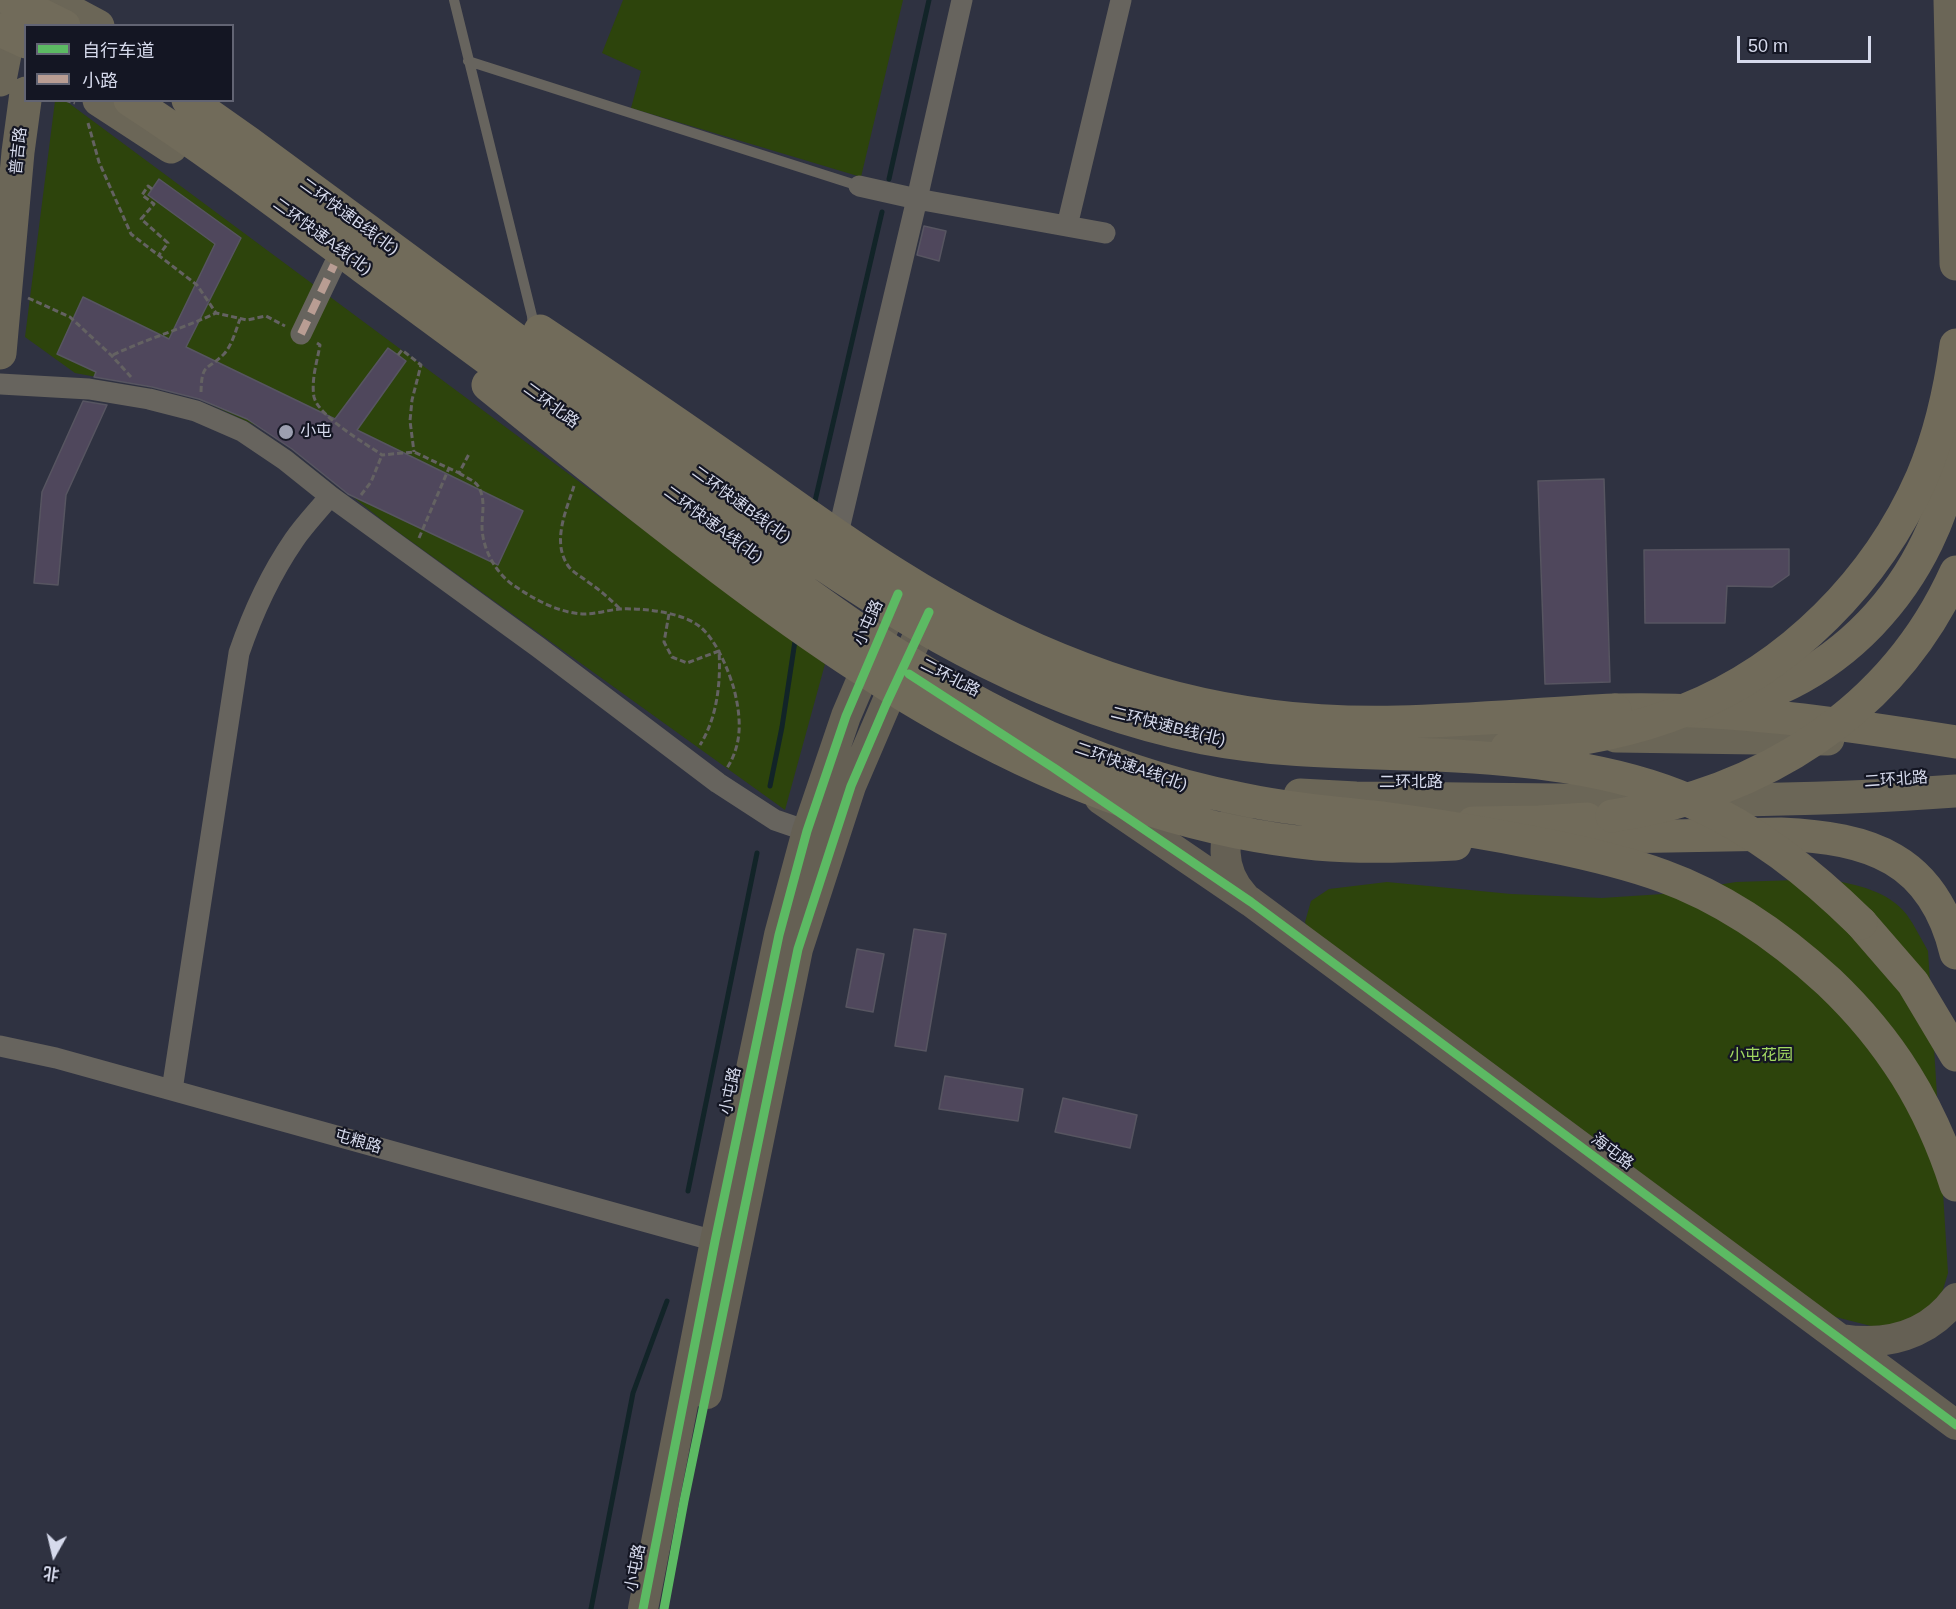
<!DOCTYPE html>
<html>
<head>
<meta charset="utf-8">
<style>
  body { margin:0 }
  #map { position:relative; width:1956px; height:1609px; overflow:hidden; background:#2f3241; font-family:Helvetica,"Noto Sans SC",sans-serif }
  canvas { display:block }
  .legend { position:absolute; left:24px; top:24px; width:210px; height:78px; box-sizing:border-box; background:#141623; border:2px solid #626473; margin:0; padding:8px 10px; list-style:none; font-size:18px; color:#d6daec }
  .legend li { display:flex; align-items:center; gap:12px; height:30px }
  .legend b { width:30px; border:2px solid #626473 }
  .north { position:absolute; left:24px; top:1525px; width:60px; height:60px; -webkit-text-stroke:4px #141623; paint-order:stroke; rotate:188deg; font-size:16px; font-weight:700; line-height:24px; text-align:center; color:#d6daec }
  .north::after { content:''; display:block; margin:auto; width:21px; height:27px; background:#d6daec; clip-path:polygon(50% 0,100% 100%,50% 72%,0 100%) }
  .scale { position:absolute; left:1737px; top:36px; width:134px; height:27px; box-sizing:border-box; border:3px solid #d6daec; border-top:0; padding-left:8px; font-size:18px; line-height:21px; white-space:nowrap; color:#d6daec; -webkit-text-stroke:4px #141623; paint-order:stroke }
</style>
</head>
<body>
<div id="map">
<canvas width="1956" height="1609"></canvas>
<ul class="legend">
<li><b style="height:8px;background:#5cba63"></b>自行车道</li>
<li><b style="height:8px;background:#b99d93"></b>小路</li>
</ul>
<div class="north">北</div>
<div class="scale">50 m</div>
</div>
<script>
const ctx = document.querySelector('canvas').getContext('2d');
ctx.lineJoin = 'round';
function fill(path, color) { ctx.fillStyle = color; ctx.fill(path, 'evenodd'); }
function trace(path, color, width, dash) { ctx.strokeStyle = color; ctx.lineWidth = width; ctx.lineCap = dash ? 'butt' : 'round'; ctx.setLineDash(dash || []); ctx.stroke(path); }
function write(font, color, halo, rows, align = 'center') {
  ctx.font = font + ' Helvetica,"Noto Sans SC",sans-serif'; ctx.lineWidth = 4.5; ctx.setLineDash([]); ctx.textBaseline = 'middle'; ctx.strokeStyle = halo; ctx.fillStyle = color; for (const [text, x, y, turn = 0] of rows) {
    ctx.save(); ctx.translate(x, y); ctx.rotate((+turn || 0) * Math.PI / 180); ctx.textAlign = isNaN(turn) ? turn : align; if (halo) ctx.strokeText(text, 0, 0); ctx.fillText(text, 0, 0); ctx.restore();
  }
}
const green = new Path2D(`
  M623 0H903L861 177 631 108 641 71 602 53Z
  M55 101H66L825 664 785 810 387 524 274 434 188 394 75 373 25 337Z
  M1828 879C1856 885 1888 890 1907 915 1915 926 1921 939 1928 951L1948 1273 1942 1293 1914 1325 1871 1326 1820 1313 1314 941 1305 922 1311 901 1329 889 1387 882 1511 894 1602 898 1663 894 1736 882Z`);
const stream = new Path2D(`
  M889 179 929 0
  M815 501 882 212
  M770 786 782 727 795 641
  M688 1191 757 853
  M591 1609 633 1393 667 1301`);
const building = new Path2D(`
  M159 179 241 238 186 347 335 419 388 348 398 355 406 361 357 430 523 511 498 565 348 494 292 449 247 419 199 399 152 387 94 377 96 372 57 354 83 297 169 339 215 244 148 195Z
  M924 226 946 231 939 261 917 255Z
  M83 401 107 405 66 495 58 585 34 583 42 492Z
  M1604 479 1610 682 1545 684 1538 481Z
  M1789 549V575L1772 587 1727 586 1725 623H1645L1644 550Z
  M914 929 946 934 926 1051 895 1046Z
  M857 949 884 954 873 1012 846 1007Z
  M945 1076 1023 1089 1018 1121 939 1109Z
  M1063 1098 1137 1115 1130 1148 1055 1132Z`);
const path = new Path2D(`
  M65 100 75 103
  M88 123 99 162 131 234 197 285 216 313 247 320 266 316 285 326
  M152 189 148 186 142 195 154 204 141 219 168 243 159 255
  M28 298 70 317 112 356 131 377
  M317 343 320 345C317 362 311 380 314 397 319 417 365 443 382 455L414 452 459 473 469 454
  M113 355C146 339 182 329 216 313
  M398 355 402 350 421 365 412 400 410 421 414 452
  M201 392C202 362 206 372 224 354 232 345 236 330 240 319
  M459 473C465 477 475 481 478 486 486 499 482 513 482 526 482 548 495 572 513 585 534 599 558 613 584 614 596 614 608 610 620 609 643 608 681 612 699 626 716 639 728 669 734 689 741 717 743 743 727 768
  M574 486C566 511 551 543 569 567 574 573 582 577 588 582 600 590 610 599 620 609
  M361 495 371 482 382 455
  M419 538 449 468
  M669 614 664 642 672 657 687 663 719 651C721 683 717 718 700 745`);
const lane = new Path2D(`
  M454 0 532 316 533 329
  M468 61 859 186`);
const street = new Path2D(`
  M859 186 917 199 1105 233
  M1067 226 1121 0
  M301 334 334 265
  M0 384 89 389 149 399 196 411 242 431 285 460 330 496 538 647 718 783 775 820 807 831
  M835 546 917 199 962 0
  M0 1046 56 1058 715 1241
  M172 1090 239 653C253 612 270 575 294 540 305 524 318 511 330 496`);
const secondary = new Path2D(`
  M1100 799 1251 902 1956 1425
  M1241 809C1219 835 1221 871 1244 896
  M1841 1339C1886 1346 1928 1336 1956 1298
  M707 1394 798 949 851 786 887 702 929 612
  M643 1609 715 1241 779 935 807 831 846 716 898 594`);
const primary = new Path2D(`
  M49 0 98 26
  M1950 0 1956 264
  M0 80 14 8
  M99 100 171 147
  M0 353 18 152 26 93
  M1433 735 1540 736
  M1616 736 1828 739
  M1300 795 1356 798C1556 799 1756 806 1956 791`);
const highway = new Path2D(`
  M1615 710C1729 707 1844 724 1956 742
  M1693 711C1832 698 1939 580 1956 445
  M1473 823 1539 822 1587 819
  M1559 838 1781 834C1870 838 1933 858 1956 953
  M1861 923 1913 983 1956 1055`);
const highwayBridge = new Path2D(`
  M11 0 64 26
  M0 30 26 42
  M130 100C210 152 286 210 363 267 469 345 576 424 682 502 791 582 899 667 1022 725 1092 759 1165 784 1241 799 1288 809 1335 813 1383 818 1437 825 1492 834 1546 845 1585 853 1625 862 1663 876 1724 898 1781 938 1829 982 1890 1040 1930 1104 1956 1185
  M188 100 249 143 789 541C915 630 1051 708 1204 738 1282 753 1358 752 1437 755 1521 759 1612 767 1690 801 1755 829 1810 873 1861 923
  M540 331C612 379 684 428 755 478 802 511 848 545 897 575 1011 647 1137 699 1271 716 1383 731 1503 715 1615 710
  M488 385C552 437 617 489 683 540 870 685 1074 821 1317 844 1363 848 1409 846 1455 844
  M1507 748C1567 743 1629 733 1685 710 1790 668 1877 580 1922 477 1940 435 1950 390 1956 345
  M1612 816C1761 794 1893 712 1956 572`);
const quiet = new Path2D(`
  M301 334 334 265`);
const cycleway = new Path2D(`
  M909 674 1054 768 1251 902 1956 1425
  M643 1609 715 1241 779 935 807 831 846 716 898 594
  M664 1609 684 1501 798 949 851 786 887 702 929 612`);
const markers = [
  [286,432,8,"#9c9fb0"]
];
const streetNames = [
  ["普吉路",19,151,-84],
  ["二环快速B线(北)",349,217,36],
  ["二环快速A线(北)",322,237,36],
  ["二环北路",551,406,36],
  ["二环快速B线(北)",741,505,36],
  ["二环快速A线(北)",713,525,36],
  ["小屯路",869,623,-66],
  ["二环北路",950,678,27],
  ["二环快速B线(北)",1168,727,14],
  ["二环快速A线(北)",1131,767,19],
  ["二环北路",1896,780,-4],
  ["二环北路",1411,783],
  ["小屯路",731,1091,-78],
  ["屯粮路",358,1142,16],
  ["海屯路",1612,1152,37],
  ["小屯路",636,1568,-79]
];
const poiNames = [
  ["小屯",300,432]
];
const parkNames = [
  ["小屯花园",1761,1056]
];
fill(green, '#2d440c');
trace(stream, '#122428', 5);
fill(building, '#4f475c');
trace(building, '#575561', 1.5);
trace(path, '#646262', 3, [6, 3]);
trace(lane, '#67645e', 10);
trace(street, '#67645e', 21);
trace(secondary, '#656054', 30);
trace(primary, '#6b6657', 33);
trace(highway, '#716b5a', 33);
trace(highwayBridge, '#716b5a', 33);
trace(quiet, '#b99d93', 8, [15, 8]);
trace(cycleway, '#5cba63', 9);
for (const [x, y, r, color] of markers) { const dot = new Path2D(); dot.arc(x, y, r, 0, 2 * Math.PI); ctx.fillStyle = color; ctx.fill(dot); trace(dot, '#141623', 2); }
write('16px', '#d6daec', '#141623', streetNames);
write('16px', '#d6daec', '#141623', poiNames, 'left');
write('16px', '#a2d962', '#141623', parkNames);
</script>
</body>
</html>
